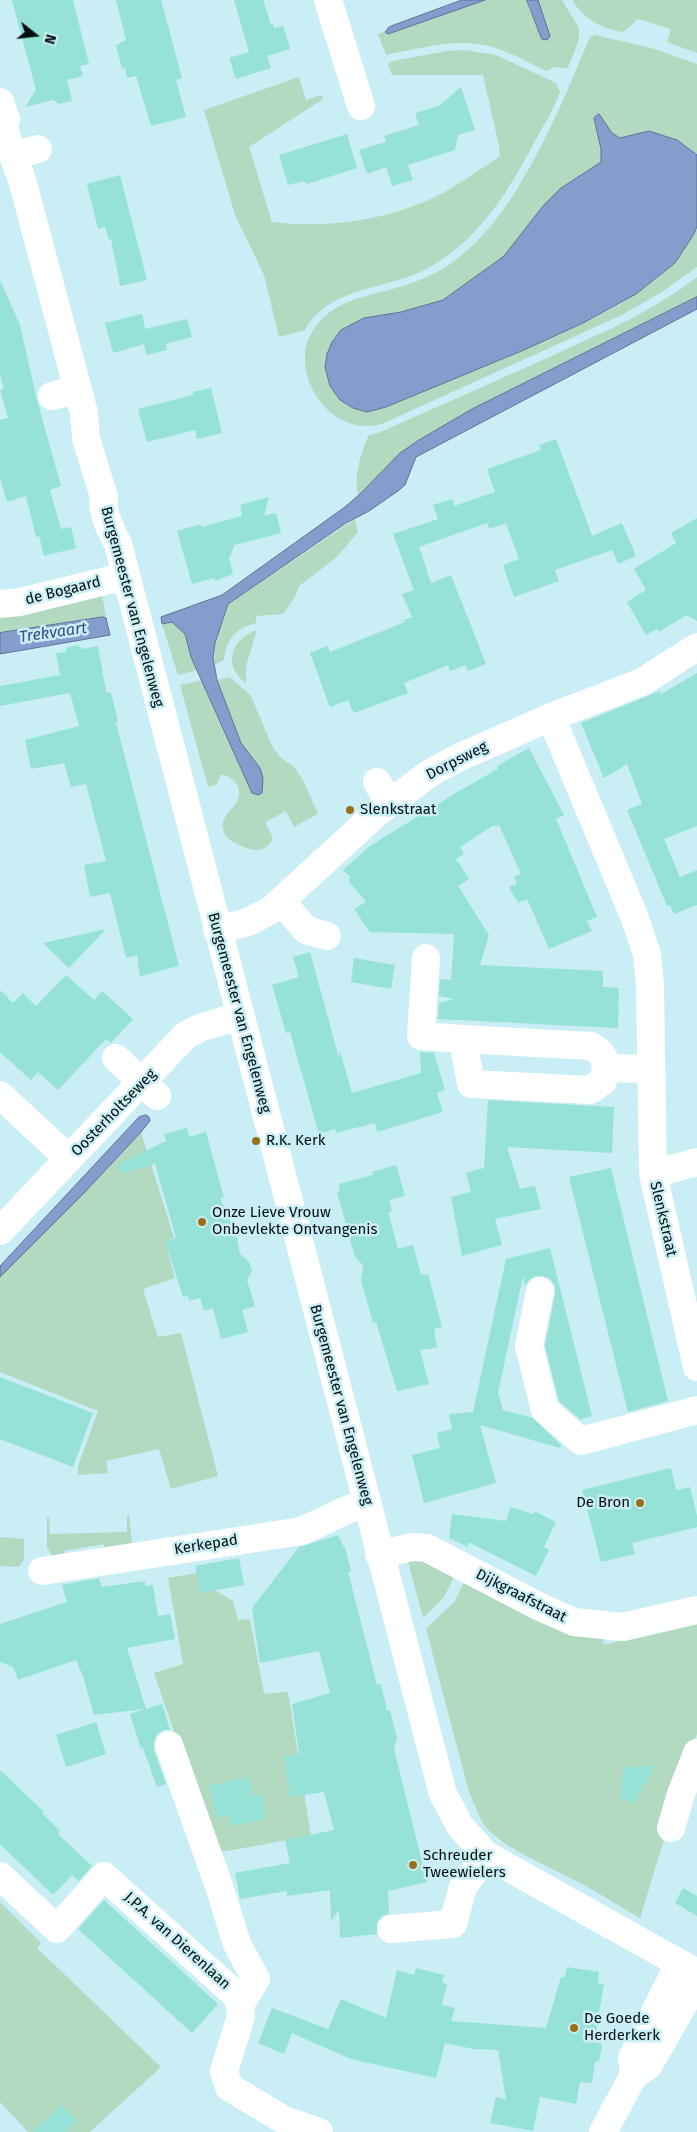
<!DOCTYPE html>
<html>
<head>
<meta charset="utf-8">
<style>
  body { margin:0 }
  #map { position:relative; width:697px; height:2132px; overflow:hidden; background:#c9eef5; font-family:"Fira Sans",sans-serif }
  canvas { display:block }
  .north { position:absolute; left:10px; top:10px; width:50px; height:50px; -webkit-text-stroke:4px #c9eef5; paint-order:stroke; rotate:106deg; font-size:14px; font-weight:700; line-height:20px; text-align:center; color:#030f11 }
  .north::after { content:''; display:block; margin:auto; width:18px; height:22px; background:#030f11; clip-path:polygon(50% 0,100% 100%,50% 72%,0 100%) }
</style>
</head>
<body>
<div id="map">
<canvas width="697" height="2132"></canvas>
<div class="north">N</div>
</div>
<script>
const ctx = document.querySelector('canvas').getContext('2d');
ctx.lineJoin = 'round';
function fill(path, color) { ctx.fillStyle = color; ctx.fill(path, 'evenodd'); }
function trace(path, color, width, dash) { ctx.strokeStyle = color; ctx.lineWidth = width; ctx.lineCap = dash ? 'butt' : 'round'; ctx.setLineDash(dash || []); ctx.stroke(path); }
function write(font, color, halo, rows, align = 'center') {
  ctx.font = font + ' "Fira Sans",sans-serif'; ctx.lineWidth = 5; ctx.setLineDash([]); ctx.textBaseline = 'middle'; ctx.strokeStyle = halo; ctx.fillStyle = color; for (const [text, x, y, turn = 0] of rows) {
    ctx.save(); ctx.translate(x, y); ctx.rotate((+turn || 0) * Math.PI / 180); ctx.textAlign = isNaN(turn) ? turn : align; if (halo) ctx.strokeText(text, 0, 0); ctx.fillText(text, 0, 0); ctx.restore();
  }
}
const green = new Path2D(`
  M485 0H527L530 12 550 36 538 0H562L579 28V39L568 68 554 67 547 71C529 63 512 53 493 47 459 37 420 48 386 55L378 34Z
  M572 0H697V53L667 42 671 29 638 19 623 32C600 28 585 20 572 0Z
  M595 35 655 49 697 64V155L677 140 649 131 621 138 612 133 598 114 594 118 602 149 601 162 561 188 543 206 504 256 443 300 401 312 364 318 325 367 330 386 341 400 353 408 386 407 524 350 583 323 622 303 656 279 675 263 697 226V267L662 292 622 315 384 423C333 441 287 375 312 332 332 299 366 297 400 287 419 281 441 272 457 259 518 214 561 106 590 37Z
  M465 50 496 55 556 83 560 92C554 108 545 124 536 139 509 191 477 243 424 270 383 291 330 286 305 330L279 337 264 275 235 215 204 110 299 77 306 100 322 95 323 99 249 147 272 222C329 229 390 220 441 194 461 183 481 169 500 156L499 146 483 75H392L388 64 393 61 447 51Z
  M697 277V297L542 374 419 440 400 453 359 495C352 482 362 448 369 435L378 433C438 407 497 380 556 354 604 332 655 310 697 277Z
  M355 519 358 532 337 557 299 586 295 597 283 614 256 616V623C236 628 226 639 224 660L214 665 215 643 228 604Z
  M102 594 106 618 103 617 0 633V615Z
  M172 622 185 634 191 657 198 670 178 675 162 624Z
  M257 630 246 666V683C222 667 231 638 257 630Z
  M230 677 251 696 272 746 281 758 293 766 302 778 318 814 294 827 286 811 267 821 265 823 273 838C265 855 251 851 237 844 233 842 227 839 225 834 216 816 237 809 239 796 241 786 231 774 221 775L216 785 208 787 180 685 202 680 252 793 254 761 241 743 217 680Z
  M141 1132 174 1238 165 1241 175 1278 143 1289 158 1337 181 1333 218 1476 171 1489 159 1449 106 1461 108 1473 78 1475V1466L98 1411 0 1372V1277L84 1193Z
  M129 1515 132 1542 129 1547 105 1551 104 1544 64 1551V1559L54 1558 47 1548V1517H49L50 1534 127 1532V1516Z
  M0 1537 24 1539V1560L19 1567 0 1566Z
  M412 1556 456 1573 444 1597 423 1618 407 1558Z
  M202 1572 213 1589 233 1601 238 1620 250 1619 264 1694 288 1692 311 1836 215 1853 154 1673 183 1664 168 1578Z
  M466 1578 604 1636 603 1645 697 1622V1734L677 1780 667 1830 640 1918 586 1886 528 1857 504 1843 488 1830 481 1820 469 1792 426 1629 455 1601Z
  M0 1902 41 1943 37 1948 161 2067 90 2132H28L0 2102Z`);
const water = new Path2D(`
  M462 0H485L388 34 385 32 389 27Z
  M527 0H538L550 36 547 40 542 39Z
  M599 114 612 133 620 138 649 131 677 140 697 155V226L694 234 675 263 636 294 583 323 524 350 386 407 367 412 353 408 340 400 330 386 325 367 327 354 332 342 341 330 364 318 401 312 443 300 504 256 543 206 561 188 601 162V149L594 118Z
  M697 297V309L416 457 405 485 398 491 369 511 346 523 228 604 215 643 213 658 217 680 241 743 260 768 263 778 262 793 258 795 252 793 191 657 185 634 172 622 162 624 161 617 222 595 345 507 362 492 400 453 419 440 472 409Z
  M103 617 106 618 110 635 0 654V633Z
  M146 1115 149 1117 150 1121 141 1132 84 1193 0 1277V1266L139 1117Z`);
const building = new Path2D(`
  M12 0H73L89 64 80 66 83 76 67 80 72 101 59 104 53 100 25 107 36 90Z
  M116 0H161L182 78 176 80 186 117 151 126 136 76 127 78 125 68 122 69 116 45 126 40Z
  M234 0H263L271 25 273 24 274 28 283 26 290 49 267 56 271 68 236 79 229 58 249 52Z
  M461 87 475 130 458 135 455 150 408 165 413 180 392 186 386 167 367 174 359 150 386 142 384 136 419 125 415 113 439 106Z
  M347 134 357 168 307 184 304 181 288 185 279 155Z
  M120 175 147 280 120 286 111 239 109 240 105 227 98 229 87 184Z
  M0 280 20 325 37 400 61 486 50 490 61 529 71 527 76 548 44 556 39 536 36 537 26 496 7 502 0 478V420L8 418 0 390 4 389 0 375Z
  M142 314 145 329 187 319 192 337 166 344 167 350 146 355 144 344 113 353 105 323Z
  M211 388 222 433 197 439 195 430 147 442 138 409 193 395V392Z
  M556 439 592 536 622 523 636 556 618 564 612 550 555 570 559 581 514 597 503 565 519 559 506 523 489 529 487 523 419 547 431 583 451 575 486 664 468 671 466 665 450 671 448 665 404 683 408 693 354 713 348 700 330 707 310 653 328 646 330 652 405 622 404 620 412 617 402 594 414 590 393 534 438 519 433 505 452 499 454 506 495 492 487 469 541 450 539 445Z
  M269 497 264 516 276 513 281 533 235 545 229 558 233 574 215 581 214 578 192 584 177 531 201 524 202 527 242 516 240 505Z
  M697 518V621L686 615 659 632 657 629 646 635 627 602 646 590 634 569 676 543 671 533Z
  M78 645 82 649 98 646 106 692 111 693 118 721 116 723 179 966 140 976 137 955 126 958 110 893 90 897 84 865 106 861 86 784 71 787 64 763 31 769 25 740 79 726 70 693 0 706V686L60 675 56 653 65 652 68 647Z
  M697 673V826L664 839 680 877 697 870V905L674 914 670 905 667 906 627 810 642 804 627 764 604 778 581 723 660 691 661 694Z
  M529 748 564 815 556 819 597 917 587 921 592 931 549 949 527 899 518 903 509 887 517 884 514 877 521 874 499 825 495 827 494 825 460 847 464 854 456 859 469 879 458 886 489 935 480 965 603 971V987L619 988 618 1028 438 1019 439 1003 454 999 439 996 440 979 451 980 454 934 370 932 354 909 366 902 348 880 351 878 343 870 370 846 459 791 498 769 497 766Z
  M106 929 69 968 43 943Z
  M310 952 339 1058 340 1051 352 1093 421 1073 420 1052 434 1053 445 1090 437 1093 443 1112 377 1132 375 1123 336 1133 335 1129 319 1134 290 1032 286 1033 272 985 299 977 293 957Z
  M354 958 395 965 391 989 351 982Z
  M66 975 94 1000 102 991 133 1019 111 1043 106 1039 58 1090 38 1072 31 1080 0 1052V990L13 1003 23 993 36 1006Z
  M488 1100 614 1107 612 1153 507 1147 520 1189 535 1186 541 1209 495 1219 502 1245 462 1256 451 1197 471 1192 466 1173 484 1168Z
  M187 1128 189 1137 206 1132 224 1198H220L236 1234 240 1254 249 1262 252 1270 247 1280 255 1306 242 1310 248 1332 221 1339 213 1308 204 1311 200 1298 189 1301 188 1295 183 1297 165 1241 176 1238 155 1164 122 1173 118 1164 166 1141 164 1134Z
  M396 1165 405 1196 389 1200 392 1211 388 1212 398 1249 413 1245 421 1275 428 1274 442 1327 434 1329 437 1348 420 1350 429 1384 397 1391 376 1322 373 1323 361 1280 363 1265 355 1257 337 1192 340 1191 339 1184 373 1175 372 1172Z
  M611 1168 668 1401 628 1412 569 1177Z
  M550 1248 592 1416 581 1419 582 1421 559 1401 545 1346 555 1294V1286L550 1279 543 1276H535L529 1280 525 1286 523 1276 498 1393 503 1410 533 1418 561 1445 560 1448 480 1425 496 1483 424 1503 412 1455 440 1448 437 1433 452 1429 449 1414 473 1412 506 1259Z
  M0 1377 93 1413 73 1467 0 1439Z
  M671 1468 676 1490 690 1487 697 1516V1527L632 1543 635 1554 601 1562 582 1490Z
  M510 1507 533 1514 534 1511 556 1522 544 1547 549 1550 536 1576 468 1542V1547L449 1538 452 1514 506 1521Z
  M338 1535 346 1551 351 1571 348 1572 377 1685 381 1684 387 1711 390 1710 397 1738 394 1749 427 1882 388 1891 389 1914 382 1916 377 1922V1934L340 1938 339 1910 331 1921 330 1890 287 1896V1891L240 1899 235 1873 290 1863 285 1840 334 1830 324 1792 290 1797 284 1756 299 1754 292 1704 330 1693 319 1651 260 1663 252 1608 299 1547Z
  M239 1558 244 1585 200 1593 195 1566Z
  M99 1578 102 1587 145 1581V1586L153 1585 158 1616 170 1614 175 1639 127 1648 146 1709 162 1704 170 1730H163L157 1735 154 1742V1750L166 1784 157 1787 143 1748 141 1749 130 1714 145 1709 94 1715 83 1676 76 1660 18 1680 13 1667 0 1662V1624L67 1602 62 1585Z
  M96 1722 106 1754 66 1767 56 1735Z
  M655 1765 633 1804 620 1797 624 1768Z
  M0 1770 44 1812 42 1813 60 1831 58 1834 92 1866 79 1881 72 1875 53 1895 0 1844Z
  M249 1777 253 1796 261 1794 266 1819 232 1826 228 1815 217 1818 209 1786Z
  M683 1888 697 1896V1916L675 1903Z
  M104 1900 218 2004 192 2033 78 1929Z
  M567 1967 599 1972 598 1983 604 1984 594 2042 602 2044 599 2062 595 2061 592 2083 580 2082 576 2104 540 2097 533 2131 490 2123 496 2097 506 2100 498 2050 473 2049 445 2043 436 2078 351 2059 292 2033 284 2054 258 2043 272 2008 328 2029 341 1999 386 2018 397 1970 414 1975 416 1968 444 1975 442 1983 447 1984 442 2005 455 2008 451 2021 546 2028 561 1977H565Z
  M62 2105 77 2121 65 2132H33Z`);
const minor = new Path2D(`
  M328 0 361 106
  M0 102 6 119 4 127 7 138 23 183 84 413 86 438 104 497C101 512 111 531 118 544L443 1794 460 1826 486 1855 697 1973
  M14 155 38 149
  M52 396 77 389
  M0 604 20 602 126 576
  M551 717 634 916 647 954 650 985 653 1174 697 1367
  M377 782 389 803
  M281 901 306 930 327 936
  M217 930 248 922 271 910 378 812 430 773 460 757 551 717 642 682 697 647
  M426 958 421 1036 463 1039 471 1084 590 1090 603 1081 606 1068 651 1069
  M463 1039 591 1046C600 1051 606 1057 606 1068
  M116 1058 157 1096
  M0 1095 69 1159
  M653 1174 697 1162
  M0 1231 186 1035 202 1027 240 1016
  M540 1291 529 1346 545 1410 581 1441 697 1410
  M379 1554 413 1547 427 1548 538 1606 574 1622 623 1627 697 1610
  M42 1571 302 1531 349 1509 367 1504
  M169 1745 220 1889 237 1944 256 1979 240 2005
  M671 1828 681 1794 697 1753
  M0 1876 57 1929 104 1876 236 1995 240 2005 241 2017 224 2071 229 2087 284 2120 319 2132
  M391 1929 453 1924 463 1887 486 1855
  M634 2075 632 2058 679 1964
  M603 2132 634 2075 648 2066 697 1981`);
const markers = [
  [350,810,5,"#986e1b"],
  [256,1141,5,"#986e1b"],
  [202,1222,5,"#986e1b"],
  [640,1503,5,"#986e1b"],
  [413,1865,5,"#986e1b"],
  [574,2028,5,"#986e1b"]
];
const streetNames = [
  ["de Bogaard",63,591,-14],
  ["Burgemeester van Engelenweg",132,607,75],
  ["Dorpsweg",457,761,-27],
  ["Burgemeester van Engelenweg",239,1013,75],
  ["Oosterholtseweg",114,1113,-46],
  ["Slenkstraat",663,1219,77],
  ["Burgemeester van Engelenweg",341,1405,75],
  ["Kerkepad",206,1545,-9],
  ["Dijkgraafstraat",521,1596,27],
  ["J.P.A. van Dierenlaan",177,1941,42]
];
const poiNames = [
  ["Slenkstraat",360,810],
  ["R.K. Kerk",266,1141],
  ["Onze Lieve Vrouw",212,1213],
  ["Onbevlekte Ontvangenis",212,1230],
  ["De Bron",630,1503,"right"],
  ["Schreuder",423,1856],
  ["Tweewielers",423,1873],
  ["De Goede",584,2019],
  ["Herderkerk",584,2036]
];
const waterNames = [
  ["Trekvaart",53,633,-8]
];
fill(green, '#b1dac1');
fill(water, '#859dcd');
trace(water, '#5e7295', 1);
fill(building, '#96e2d7');
trace(minor, '#fff', 28);
for (const [x, y, r, color] of markers) { const dot = new Path2D(); dot.arc(x, y, r, 0, 2 * Math.PI); ctx.fillStyle = color; ctx.fill(dot); trace(dot, '#c9eef5', 2); }
write('15px', '#030f11', '#c9eef5', streetNames);
write('15px', '#030f11', '#c9eef5', poiNames, 'left');
write('italic 16px', '#2f4b88', '#c9eef5', waterNames);
</script>
</body>
</html>
